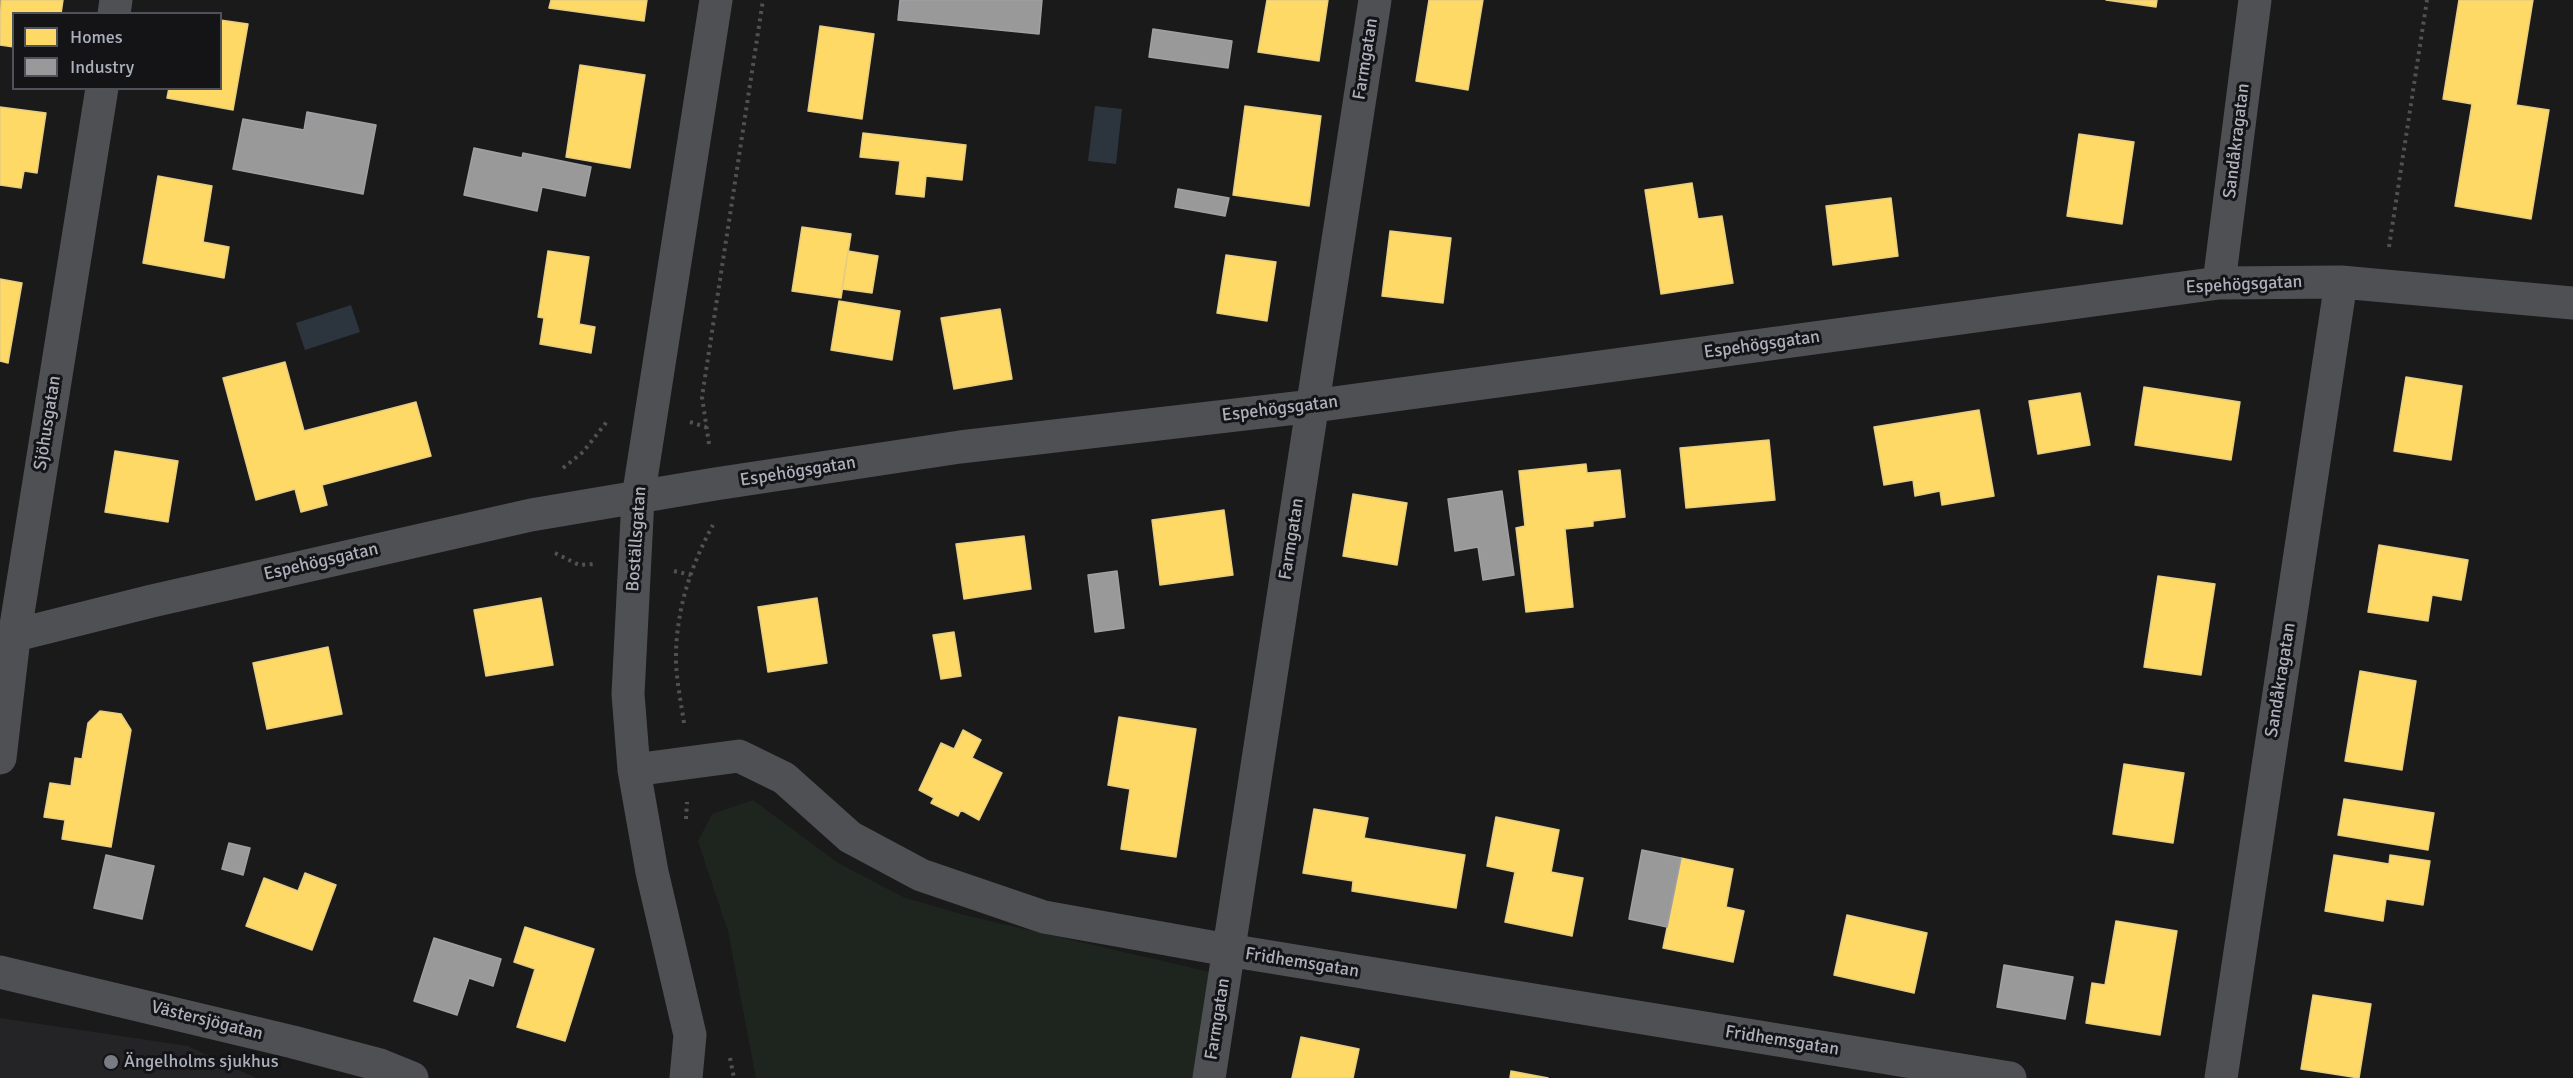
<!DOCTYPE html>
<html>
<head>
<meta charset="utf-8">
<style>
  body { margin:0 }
  #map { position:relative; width:2573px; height:1078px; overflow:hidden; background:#1a1a1b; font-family:Signika,sans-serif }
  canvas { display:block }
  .legend { position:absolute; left:12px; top:12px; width:210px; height:78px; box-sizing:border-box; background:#141417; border:2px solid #505259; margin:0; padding:8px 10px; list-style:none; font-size:18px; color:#abb0bc }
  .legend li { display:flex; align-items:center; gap:12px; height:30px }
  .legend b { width:30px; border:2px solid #505259 }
</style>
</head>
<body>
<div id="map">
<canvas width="2573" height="1078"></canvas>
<ul class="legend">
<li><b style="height:16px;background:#ffd966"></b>Homes</li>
<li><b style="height:16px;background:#999"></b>Industry</li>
</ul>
</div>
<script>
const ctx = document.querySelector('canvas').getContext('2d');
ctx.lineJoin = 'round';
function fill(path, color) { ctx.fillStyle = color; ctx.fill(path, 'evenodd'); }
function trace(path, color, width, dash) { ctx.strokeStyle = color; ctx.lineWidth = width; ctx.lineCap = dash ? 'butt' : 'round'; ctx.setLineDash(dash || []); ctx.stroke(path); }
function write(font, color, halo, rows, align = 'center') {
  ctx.font = font + ' Signika,sans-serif'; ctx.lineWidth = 6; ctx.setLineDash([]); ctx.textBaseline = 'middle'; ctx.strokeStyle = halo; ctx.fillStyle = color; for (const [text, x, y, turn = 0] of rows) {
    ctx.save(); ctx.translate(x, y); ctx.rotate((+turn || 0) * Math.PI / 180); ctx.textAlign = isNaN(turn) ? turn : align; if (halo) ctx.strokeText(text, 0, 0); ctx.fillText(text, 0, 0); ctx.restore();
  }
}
const built = new Path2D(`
  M0 1018 188 1046 256 1078H0Z`);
const green = new Path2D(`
  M753 800 838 863 903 897 964 915 1210 972 1193 1078H756L728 931 698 841 712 814Z`);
const water = new Path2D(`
  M1095 106 1122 109 1116 164 1088 161Z
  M351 305 360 332 305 350 296 323Z`);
const homes = new Path2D(`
  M1 0H63L61 14H14V47L0 45Z
  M551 0H647L644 21 549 8Z
  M1267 0H1328L1319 61 1258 52Z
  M1429 0H1483L1468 90 1416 81Z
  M2106 0H2157L2156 7Z
  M2459 0H2533L2516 105 2549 110 2531 219 2455 206 2472 104 2443 99Z
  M220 20 248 24 233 110 167 98 169 88H220Z
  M820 26 874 34 862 119 808 111Z
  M580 65 645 75 630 168 566 157Z
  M1245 106 1321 116 1309 206 1233 195Z
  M0 107 46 113 37 173 24 171 21 188 0 185Z
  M863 133 966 145 962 180 926 176 924 197 896 194 900 161 860 157Z
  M2079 134 2134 142 2122 224 2067 216Z
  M158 176 212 186 203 242 229 247 224 278 143 263Z
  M1692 183 1698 219 1722 216 1733 283 1661 294 1645 190Z
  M1891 198 1898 256 1833 265 1826 206Z
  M802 227 851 234 841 298 792 291Z
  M1390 231 1451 238 1443 303 1382 296Z
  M548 251 589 257 579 324 595 327 591 353 540 344 544 318 538 317Z
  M848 251 878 256 872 293 842 289Z
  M1226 255 1276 262 1267 321 1217 313Z
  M0 279 22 283 8 363 0 361Z
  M839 301 900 311 892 360 831 350Z
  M1000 309 1012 379 954 389 941 318Z
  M285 362 304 431 416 402 431 456 322 485 327 505 301 512 295 489 256 500 223 378Z
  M2406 377 2462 386 2451 460 2394 451Z
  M2144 387 2240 402 2231 460 2135 445Z
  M2080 393 2090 445 2038 454 2029 401Z
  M1979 410 1994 496 1942 505 1940 491 1915 496 1913 480 1884 485 1874 427Z
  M1769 440 1775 500 1686 508 1680 448Z
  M115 451 178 461 168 522 105 512Z
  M1586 464 1587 473 1620 470 1625 517 1593 521V526L1565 529 1573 607 1526 612 1516 528 1525 526 1519 471Z
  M1353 494 1407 503 1397 565 1343 556Z
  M1224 510 1233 575 1160 585 1152 520Z
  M1024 536 1031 589 964 599 956 544Z
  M2379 545 2468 560 2461 600 2432 595 2428 621 2368 612Z
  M2158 576 2215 584 2201 675 2144 667Z
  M541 598 553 665 486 676 474 610Z
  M817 598 827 663 768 672 758 607Z
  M954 632 961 676 941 679 933 635Z
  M328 647 342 714 267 729 253 663Z
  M2360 671 2416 681 2402 770 2345 761Z
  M100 711 121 714 131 730 111 847 62 839 65 820 44 817 50 783 71 786 75 758 82 759 88 723Z
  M1119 717 1196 729 1176 857 1121 849 1130 789 1108 785Z
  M963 730 981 740 972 758 1002 773 979 820 961 810 958 816 931 803 934 798 919 790 941 743 954 749Z
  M2124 764 2184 773 2173 843 2113 834Z
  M2344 799 2434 813 2428 850 2338 835Z
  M1314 809 1368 818 1364 838 1465 855 1456 908 1352 891 1353 881 1303 873Z
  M1496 817 1559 830 1551 872 1583 878 1572 936 1505 922 1515 872 1487 866Z
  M2334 855 2389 864 2390 855 2430 861 2423 905 2386 899 2383 921 2325 911Z
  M1681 858 1733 869 1726 907 1744 911 1733 962 1663 948Z
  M305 873 336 885 312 950 246 926 264 878 298 891Z
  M1847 915 1927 933 1914 993 1834 975Z
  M2116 921 2177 931 2160 1035 2086 1023 2092 983 2105 985Z
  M525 927 594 949 565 1041 517 1027 535 969 514 962Z
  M2313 995 2371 1004 2359 1078 2301 1069Z
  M1301 1037 1359 1049 1353 1078H1292Z
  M1511 1071 1548 1078H1510Z`);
const industry = new Path2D(`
  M900 0H1042L1039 34 898 20Z
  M1153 29 1232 41 1228 68 1149 57Z
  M307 112 376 125 363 194 233 169 243 119 304 130Z
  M474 148 522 158 523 153 591 167 585 196 542 187 537 211 464 195Z
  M1178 189 1229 198 1225 216 1175 207Z
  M1502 491 1514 575 1483 580 1478 547 1455 551 1448 499Z
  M1117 571 1124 628 1095 632 1088 575Z
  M229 843 250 848 243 875 222 869Z
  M1642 850 1681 858 1667 927 1629 919Z
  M106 855 154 866 142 919 94 908Z
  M434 938 501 959 493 986 469 978 457 1015 414 1001Z
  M2004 965 2073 977 2065 1019 1997 1007Z`);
const path = new Path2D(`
  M2389 247 2427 0
  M690 422 706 427
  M709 444 702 397 763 0
  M563 468 583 452 609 419
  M555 553 579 565 595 564
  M674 571 691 575
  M684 723C681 703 677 683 676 663 675 613 690 567 713 525
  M686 819 687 802
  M730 1058 734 1078`);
const minor = new Path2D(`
  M114 14 116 0
  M2219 283 2255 0
  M0 639 152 601 531 515 715 484 960 447 1313 406 2219 283 2341 282 2573 303
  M0 758 14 638 102 88
  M634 770 739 756 784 778 850 837 921 875 1044 917 1228 950 2010 1078
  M0 972 293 1042 380 1065 412 1078
  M686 1078 690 1035 652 872 634 770 628 694 638 498 716 0
  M1209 1078 1375 0
  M2221 1078 2341 282`);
const markers = [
  [111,1062,8,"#787c84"]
];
const streetNames = [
  ["Farmgatan",1366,59,-81],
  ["Sandåkragatan",2237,141,-83],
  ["Espehögsgatan",2244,285,-3],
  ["Espehögsgatan",1762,345,-8],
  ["Espehögsgatan",1280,409,-7],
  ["Sjöhusgatan",48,423,-81],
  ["Espehögsgatan",798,472,-9],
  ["Boställsgatan",637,539,-86],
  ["Farmgatan",1292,539,-81],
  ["Espehögsgatan",321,562,-13],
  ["Sandåkragatan",2281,680,-81],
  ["Fridhemsgatan",1302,963,9],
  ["Farmgatan",1218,1019,-81],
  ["Västersjögatan",207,1021,14],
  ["Fridhemsgatan",1782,1041,9]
];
const poiNames = [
  ["Ängelholms sjukhus",124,1062]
];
fill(built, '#242427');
fill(green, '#1e251f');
fill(water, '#2c353e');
fill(homes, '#ffd966');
trace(homes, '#e6cd80', 1.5);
fill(industry, '#999');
trace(industry, '#9ea0a4', 1.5);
trace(path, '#505155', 4, [3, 4.5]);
trace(minor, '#4e5054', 33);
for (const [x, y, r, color] of markers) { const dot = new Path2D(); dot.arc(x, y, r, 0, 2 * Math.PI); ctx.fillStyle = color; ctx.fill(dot); trace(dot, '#141417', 2); }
write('18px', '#abb0bc', '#141417', streetNames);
write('18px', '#abb0bc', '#141417', poiNames, 'left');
</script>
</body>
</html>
